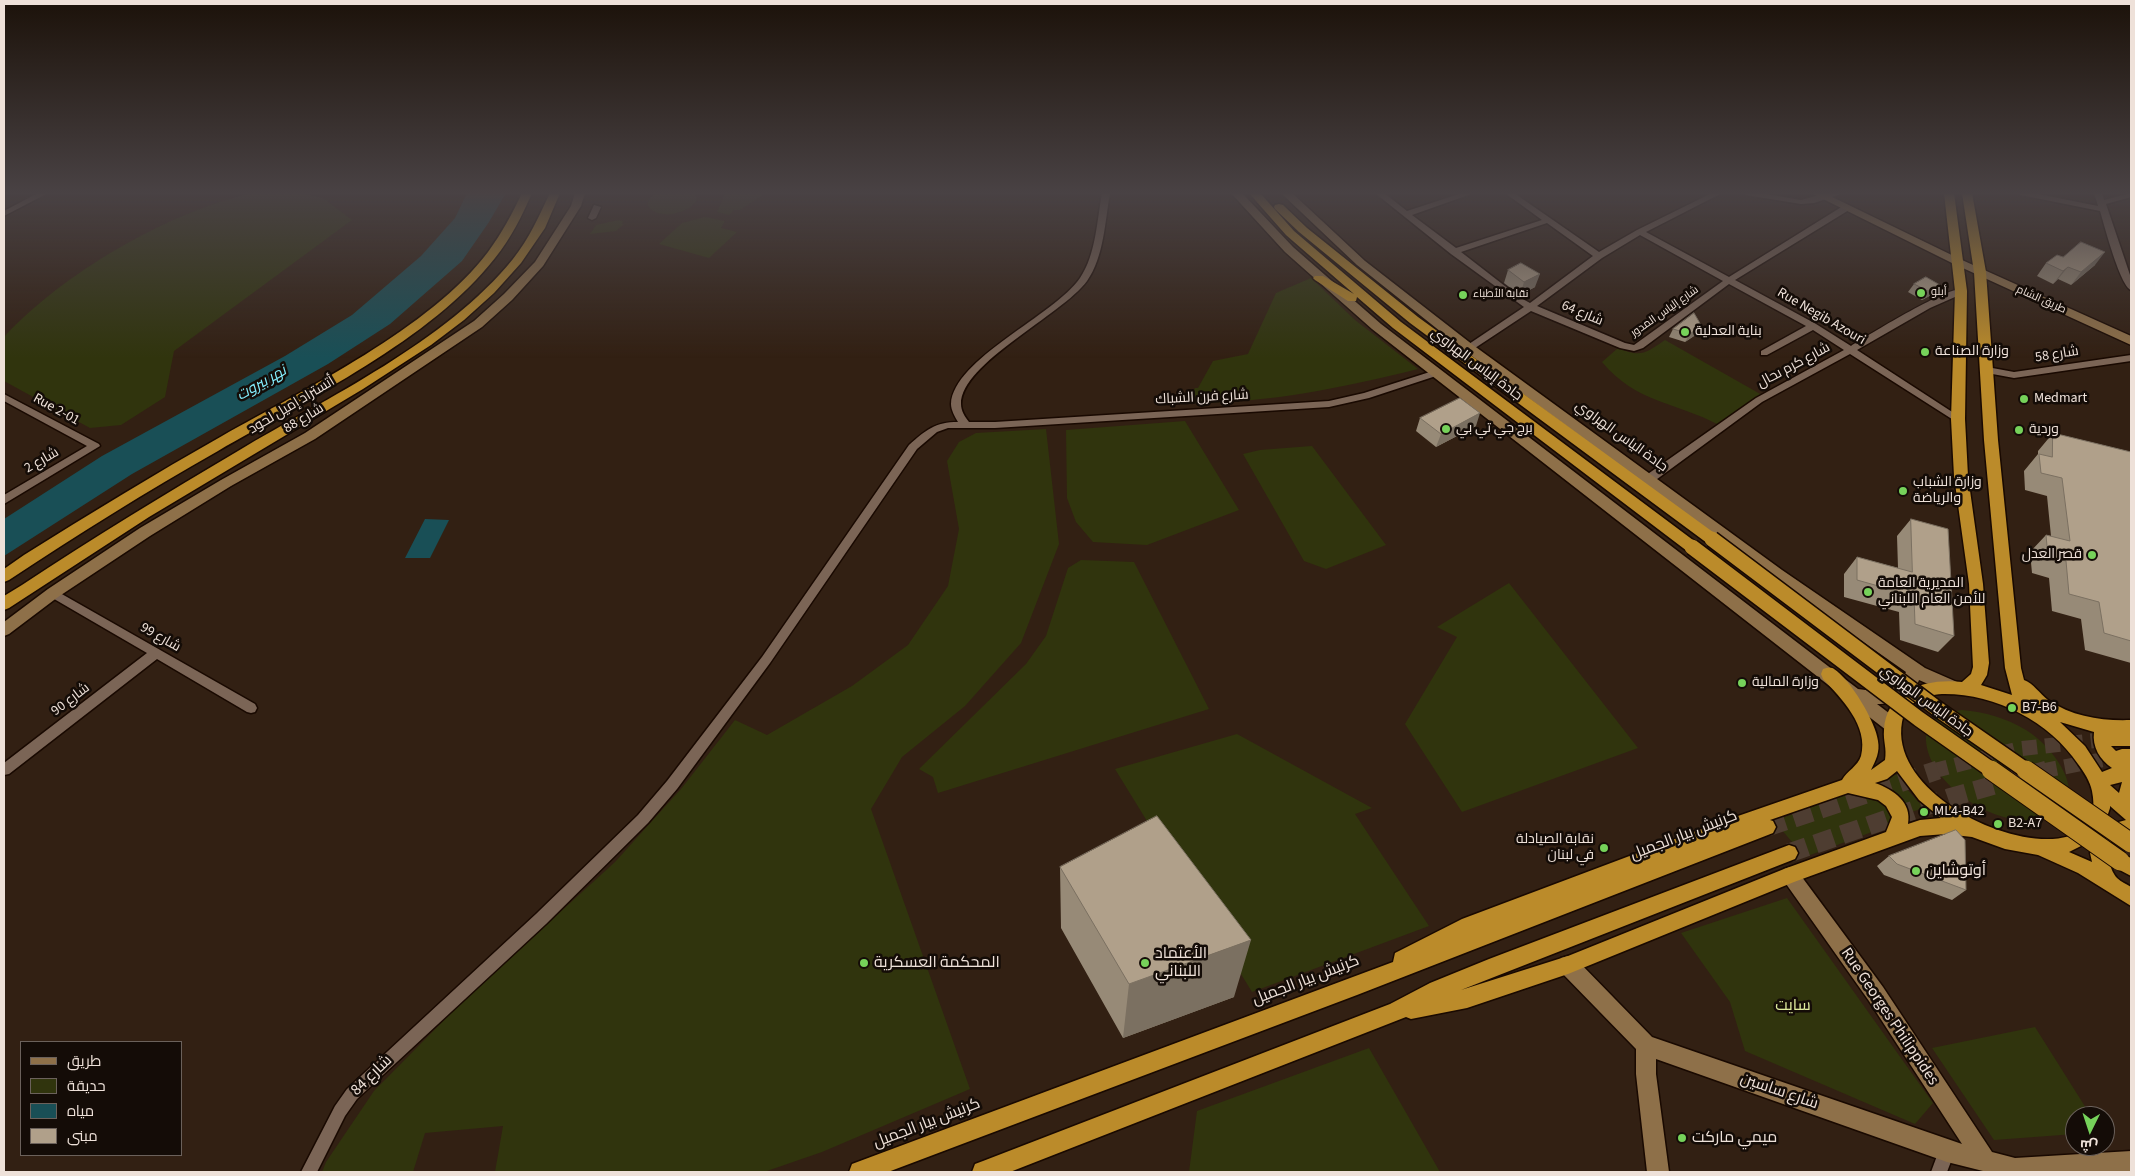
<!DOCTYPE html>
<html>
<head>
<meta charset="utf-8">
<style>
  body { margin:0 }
  #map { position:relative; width:2135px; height:1176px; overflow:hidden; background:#322013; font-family:"Source Sans 3",Cairo,sans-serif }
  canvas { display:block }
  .frame { position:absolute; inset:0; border:5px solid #eee1d9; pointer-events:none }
  .legend { position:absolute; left:20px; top:1041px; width:162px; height:115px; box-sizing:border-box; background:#140c07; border:1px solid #6b615b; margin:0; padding:6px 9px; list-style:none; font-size:15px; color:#eee1d9 }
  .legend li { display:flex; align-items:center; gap:10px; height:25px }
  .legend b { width:25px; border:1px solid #6b615b }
  .north { position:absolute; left:2065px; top:1106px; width:50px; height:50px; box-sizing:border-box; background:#140c07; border:1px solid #6b615b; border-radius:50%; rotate:184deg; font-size:14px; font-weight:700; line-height:20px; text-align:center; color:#eee1d9 }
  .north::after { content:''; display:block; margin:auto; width:18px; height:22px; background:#76d25a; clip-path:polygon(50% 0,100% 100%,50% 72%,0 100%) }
</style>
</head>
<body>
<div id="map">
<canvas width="2135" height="1176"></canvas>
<div class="frame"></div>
<ul class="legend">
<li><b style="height:6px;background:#8e7049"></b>طريق</li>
<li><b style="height:14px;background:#30340d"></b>حديقة</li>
<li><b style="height:14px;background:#194f56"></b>مياه</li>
<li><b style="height:14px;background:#b0a08a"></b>مبنى</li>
</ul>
<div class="north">ش</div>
</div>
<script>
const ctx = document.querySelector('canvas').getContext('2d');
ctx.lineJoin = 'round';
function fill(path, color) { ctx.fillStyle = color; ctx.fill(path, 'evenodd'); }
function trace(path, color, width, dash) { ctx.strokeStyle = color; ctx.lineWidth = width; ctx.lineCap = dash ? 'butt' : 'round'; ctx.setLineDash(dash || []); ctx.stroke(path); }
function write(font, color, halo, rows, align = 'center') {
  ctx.font = font + ' "Source Sans 3",Cairo,sans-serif'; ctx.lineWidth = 5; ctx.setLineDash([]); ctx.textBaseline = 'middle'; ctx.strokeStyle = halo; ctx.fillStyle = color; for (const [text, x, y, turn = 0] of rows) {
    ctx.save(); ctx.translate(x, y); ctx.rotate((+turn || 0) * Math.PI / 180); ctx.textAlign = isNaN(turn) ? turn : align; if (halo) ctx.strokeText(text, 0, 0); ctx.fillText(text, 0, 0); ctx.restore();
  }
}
const green = new Path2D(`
  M251 193H300L323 198 352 220 174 351 165 397 121 425 90 428 4 381V337C63 273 167 213 251 193Z
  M656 193H695L697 200C689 214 656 222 647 204L650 198Z
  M725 193H766L740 210H734L729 215 717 212Z
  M705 217 725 221 721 228 737 232 709 258 659 244 682 223Z
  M618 220 623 221 622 224H624L616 231 590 234 596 225Z
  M1311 278 1355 320 1418 369C1342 388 1264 404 1185 403L1195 388H1198L1213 361 1248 354 1276 293Z
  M1665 340 1762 395 1719 425C1676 402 1636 403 1602 362L1618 348C1641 358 1646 353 1665 340Z
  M1185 421 1239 510 1147 545 1093 542 1076 522 1067 498 1066 430Z
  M1046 429 1059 544 1021 643 965 706 902 757 871 809 970 1089 822 1152 764 1172H495L503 1126 425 1133 413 1172H322L326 1162 374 1091 463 1001 615 862 681 789 735 720 767 735 852 686 908 645 948 586 959 529 947 461 959 442 976 433Z
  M1312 446 1386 545 1326 569 1304 561 1243 454 1260 450Z
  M1081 560 1134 562 1209 709 938 793 933 777 919 769 1026 664 1046 636 1068 568Z
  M1509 583 1638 748 1462 812 1405 724 1457 637 1437 627Z
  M1962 710C1985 712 2006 718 2026 730 2063 753 2099 816 2030 820 1989 823 1929 783 1926 741 1925 729 1933 719 1943 714 1949 712 1956 711 1962 710Z
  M1237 734 1372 808 1355 814 1429 926 1252 992 1115 769Z
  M1898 774 1905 787 1924 808 1905 814 1871 783Z
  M1858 790 1881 797 1891 815 1888 826 1805 857 1774 821Z
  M1787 898 1933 1103 1915 1124 1745 1051 1730 1002 1681 933Z
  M2035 1027 2091 1116H2075V1134L1994 1140 1932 1048Z
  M1369 1048 1440 1172H1189L1197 1111Z`);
const water = new Path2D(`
  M467 193H506L489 222 462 261 390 324 328 364 132 474 4 556V519L102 456 285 356 352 315 421 256 455 218Z
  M425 519 449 520 430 558H405Z`);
const highwayTunnelFar1 = new Path2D(`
  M1933 771 2018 749 2109 739
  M2042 771 2122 756`);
const highwayTunnel = new Path2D(`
  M1767 827 1938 770
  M1789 853 1949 798 2047 770`);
const street = new Path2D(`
  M38 193H48L4 216V211Z
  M1102 193H1110C1105 221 1104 257 1087 281 1062 315 961 363 961 404 961 411 965 417 969 422H995L1329 401 1364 393 1436 370 1441 373 1439 375 1369 398 1329 407 995 428H948L937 432 917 449 770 663 677 789 648 823 546 924 357 1099 345 1116 317 1172H301L335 1106 347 1089 536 914 638 815 667 781 762 657 909 445C926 430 935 422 958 422 955 417 951 410 951 404 953 359 1055 315 1080 278 1096 255 1097 220 1102 193Z
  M1375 193H1384L1407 211 1462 193H1474L1412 215 1456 248 1542 220 1505 193H1514L1599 252 1637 230 1712 193H1722L1646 232 1729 277 1843 206H1849V210L1735 280 1816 324 1851 346C1869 335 1948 286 1964 289V293L1930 308 1857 350 1963 419 1958 422 1955 421 1850 354 1762 402 1653 482H1645L1644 479 1645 476 1756 398 1844 350 1813 330 1767 355H1761V351L1806 326 1729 284 1643 348 1634 351 1620 348 1531 311 1472 350H1466V346L1524 307 1451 254ZM1547 223 1593 256 1530 303 1519 297 1461 252ZM1640 235 1723 281 1634 345 1625 343 1537 306 1602 258Z
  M1742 193H1760L1801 200 1827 193H1844L1814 203 1801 204 1746 195Z
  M2017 193H2033L2098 206 2094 193H2102L2104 200 2131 193V197L2106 204 2131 278V290C2120 286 2104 224 2100 211L2021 195Z
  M594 205 601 207 596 218 592 220 588 218Z
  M2131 355V361L2014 378 1987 373 1982 370 1987 367 2014 372Z
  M4 394 99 444 100 446 4 504V495L87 446 4 401Z
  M53 589 255 704 257 708 255 712 251 713 247 712 157 659 9 774 4 775V763L147 653 49 596 47 593 49 590Z
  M1947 1143 1953 1145 1955 1151 1947 1172H1931L1941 1145Z`);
const secondary = new Path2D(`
  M575 193H585L581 206 543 266 512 300 482 327 315 439 231 486 150 536 58 597 9 634 4 636V622L48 589 140 528 221 480 305 433 474 321 504 294 535 262 571 206Z
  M1231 193H1242L1293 247 1381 324 1858 689C1881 692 1895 695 1906 672L1772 578 1465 351 1357 265 1281 193H1292L1365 261 1473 345 1782 570 1925 668 1957 682 1959 687 1957 692 1951 694 1919 680C1913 698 1895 704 1877 704L1898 720 1900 725 1898 730 1892 732 1886 730 1372 329 1285 252Z
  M1811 193H1824L1962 260 2131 336V345L1954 264Z
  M1790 867 1796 869 1883 987 1992 1152 2015 1158 2131 1151V1172H1987L1947 1162 1656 1059V1074L1669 1172H1647L1636 1074V1049L1561 972 1558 965 1561 958 1568 956 1575 958 1652 1037 1962 1144 1869 1001 1784 881 1781 875 1784 869Z`);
const highway = new Path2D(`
  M522 193H532C522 216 511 238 495 258 431 340 307 399 218 451 147 491 77 535 9 580L4 582V569L24 555C89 514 155 474 222 436 305 389 431 328 488 252 502 233 512 214 522 193Z
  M550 193H560L545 228 521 263 494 293 464 320 431 345 363 389 149 517 9 608 4 610V596L22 585C93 538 165 494 238 451 328 397 446 342 513 259 529 239 539 216 550 193Z
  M1249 193H1260L1294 231 1401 322 1697 543 1699 547 1697 551 1692 552 1687 551 1393 328 1357 297 1356 301H1348L1315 280 1313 278 1315 276H1323L1354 294 1286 235Z
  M1944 193H1954L1967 291 1965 419 1968 476 1983 584 1989 663 1987 675 1981 685 2012 695 2005 668 1984 440 1974 272 1962 193H1972L1986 272 1998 440 2021 668 2024 680C2033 683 2040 694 2048 700 2073 717 2102 721 2131 720V746H2111L2116 751 2122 749H2131V835C2126 836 2120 835 2115 838 2103 846 2109 869 2117 878 2121 882 2127 884 2131 887V906L2078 873 2038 855 2005 849 1972 837 1946 834 1920 836 1794 882 1568 974 1467 1008 1411 1019 1406 1017 1010 1172H972L975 1164 983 1161 1390 1004 1430 983 1489 959 1789 845 1795 847 1798 853 1795 859 1461 990 1568 956 1784 869 1886 832 1892 817 1886 806 1878 800 1848 793 1770 820 1773 821 1776 827 1773 833 1357 995 888 1172H849L852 1164 860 1161 1393 962 1395 953 1462 919 1712 825 1842 780C1847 771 1858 766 1861 756 1869 726 1841 698 1823 679L1821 674 1823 669C1827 668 1831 667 1834 669 1850 679 1876 722 1878 741 1880 752 1876 760 1871 770L1885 760C1887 748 1883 741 1884 730 1886 689 1928 678 1962 682L1971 674 1973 667 1969 584 1954 476 1951 419 1955 291ZM1942 694C1994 693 2049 721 2078 764 2084 772 2090 781 2092 791 2113 892 1885 817 1902 722 1906 702 1924 695 1942 694ZM2060 722 2094 732C2092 747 2100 760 2112 768L2102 772 2085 746ZM1897 771 1919 800 1941 818 1920 820 1908 824C1912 802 1894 790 1875 783L1887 779ZM2122 782 2119 793 2110 785ZM2110 806 2126 820 2104 826 2110 808ZM2093 840 2090 853 2092 862 2069 852Z
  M1279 204 1283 205 1307 228 1418 317 1717 535 1719 539 1717 543 1712 544 1707 543 1410 323 1299 232 1275 209 1274 207 1275 205Z
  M2120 853 2131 858V876L2114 867 2111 861 2114 855Z`);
const highwayBridgeFar1 = new Path2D(`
  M1712 539 1939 710 2027 771
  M1692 547 1919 719 1993 771`);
const highwayBridge = new Path2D(`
  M1991 770 2120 861
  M2026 770 2131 843`);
const wall = new Path2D(`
  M2063 257 2095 265 2071 285 2058 279 2053 284 2037 276 2046 263Z
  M1508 270 1535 287 1520 295 1504 283Z
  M1914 284 1935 293 1922 300 1908 292Z
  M1673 329 1697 334 1685 342 1669 337Z
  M1420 418 1476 426 1436 447 1416 431Z
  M2053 433 2131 452V663L2085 650 2081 619 2052 611 2049 578 2032 573 2030 552 2046 535 2051 536 2047 496 2025 490 2024 471 2038 454V451Z
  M1911 519 1954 636 1938 652 1900 640 1899 612 1844 597V574L1857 557 1898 568 1897 536Z
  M1889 856 1966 890 1952 900 1884 875 1877 866Z
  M1060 867 1234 997 1123 1038 1061 928Z`);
const shadedWall = new Path2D(`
  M2105 252 2095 265 2071 285 2081 272Z
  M2068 267 2058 279 2053 284 2063 271Z
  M1540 274 1535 287 1520 295 1524 282Z
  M1940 285 1935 293 1922 300 1928 291Z
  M1701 325 1697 334 1685 342 1690 334Z
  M1480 413 1476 426 1436 447 1441 434Z
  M1251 940 1234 997 1123 1038 1129 984Z`);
const building = new Path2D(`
  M2081 242 2105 252 2081 272 2068 267 2063 271 2046 263 2057 255 2063 257Z
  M1521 263 1540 274 1524 282 1508 270Z
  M1926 277 1940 285 1928 291 1914 284Z
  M1694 313 1701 325 1690 334 1673 329Z
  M1460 398 1480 413 1441 434 1420 418Z
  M2053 433 2131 452V641L2104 633 2099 602 2069 594 2066 561 2048 557 2046 535 2070 541 2062 478 2041 473 2039 454 2052 457Z
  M1911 519 1948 529 1954 636 1915 624 1914 596 1857 580V557L1912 572Z
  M1157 816 1251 940 1129 984 1060 867Z
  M1956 830 1965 840 1966 890 1897 864 1889 856Z`);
const markers = [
  [1921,293,5,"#76d25a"],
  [1463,295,5,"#76d25a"],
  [1685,332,5,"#76d25a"],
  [1925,352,5,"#76d25a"],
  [2024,399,5,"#76d25a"],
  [1446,429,5,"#76d25a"],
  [2019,430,5,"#76d25a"],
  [1903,491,5,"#76d25a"],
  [2092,555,5,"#76d25a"],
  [1868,592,5,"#76d25a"],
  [1742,683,5,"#76d25a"],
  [2012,708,5,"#76d25a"],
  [1924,812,5,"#76d25a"],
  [1998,824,5,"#76d25a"],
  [1604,848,5,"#76d25a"],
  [1916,871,5,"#76d25a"],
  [864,963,5,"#76d25a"],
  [1145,963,5,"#76d25a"],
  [1682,1138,5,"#76d25a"]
];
const farPoinames = [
  ["أبلو",1931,293],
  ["نقابة الأطباء",1473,295]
];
const farStreetnames = [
  ["طريق الشام",2041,300,24],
  ["شارع إلياس المدور",1665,312,-35]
];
const streetNames = [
  ["شارع 64",1582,314,23],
  ["Rue Negib Azouri",1821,317,30],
  ["شارع 58",2057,355,-9],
  ["جادة إلياس الهراوي",1476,365,37],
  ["شارع كرم ىحال",1794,366,-28],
  ["شارع فرن الشباك",1202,398,-3],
  ["أتستراد إميل لحود",292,406,-31],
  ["Rue 2-01",56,410,29],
  ["شارع 88",304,419,-31],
  ["جادة الياس الهراوي",1621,437,36],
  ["شارع 2",42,461,-30],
  ["شارع 99",160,638,30],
  ["شارع 90",71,700,-37],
  ["جادة الياس الهراوي",1926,702,36]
];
const poiNames = [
  ["بناية العدلية",1695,332],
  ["وزارة الصناعة",1935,352],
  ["Medmart",2034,399],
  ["برج جي تي بي",1456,429],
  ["وردية",2029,430],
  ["وزارة الشباب",1913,483],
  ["والرياضة",1913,499],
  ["قصر العدل",2082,555,"right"],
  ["المديرية العامة",1878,584],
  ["للأمن العام اللبناني",1878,600],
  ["وزارة المالية",1752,683],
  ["B7-B6",2022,708],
  ["ML4-B42",1934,812],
  ["B2-A7",2008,824],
  ["نقابة الصيادلة",1594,840,"right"],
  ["في لبنان",1594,856,"right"]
];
const waterNames = [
  ["نهر بيروت",262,384,-30]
];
const nearStreetnames = [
  ["كرنيش بيار الجميل",1684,836,-21],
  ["كرنيش بيار الجميل",1306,981,-21],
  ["Rue Georges Philippides",1889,1017,56],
  ["شارع 84",372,1076,-44],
  ["شارع ساسين",1779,1092,19],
  ["كرنيش بيار الجميل",927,1124,-21]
];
const nearPoinames = [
  ["أوتوشاين",1926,871],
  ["الأعتماد",1155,954],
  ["اللبناني",1155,972],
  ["المحكمة العسكرية",874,963],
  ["ميمي ماركت",1692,1138]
];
const nearParknames = [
  ["سايت",1793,1006]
];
fill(green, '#30340d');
fill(water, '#194f56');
trace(highwayTunnelFar1, '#4e3d31', 15, [15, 8]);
trace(highwayTunnel, '#4e3d31', 19, [19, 9]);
trace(street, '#190901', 3);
trace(secondary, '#190901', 3);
trace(highway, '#190901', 3);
fill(street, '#7b6556');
fill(secondary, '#8e7049');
fill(highway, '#bb8b2a');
trace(highwayBridgeFar1, '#190901', 18, []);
trace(highwayBridge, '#190901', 21, []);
trace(highwayBridgeFar1, '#bb8b2a', 15);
trace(highwayBridge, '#bb8b2a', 19);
fill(wall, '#978a77');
fill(shadedWall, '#7b7061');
fill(building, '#b0a08a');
trace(building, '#7b7061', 1);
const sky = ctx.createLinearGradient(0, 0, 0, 358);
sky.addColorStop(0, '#1c120a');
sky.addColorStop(0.54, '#494244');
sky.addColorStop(1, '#49424400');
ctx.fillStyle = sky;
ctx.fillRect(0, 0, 2135, 358);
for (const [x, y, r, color] of markers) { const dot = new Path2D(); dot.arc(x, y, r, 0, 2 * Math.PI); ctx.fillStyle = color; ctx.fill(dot); trace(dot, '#140c07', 2); }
write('11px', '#eee1d9', '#140c07', farPoinames, 'left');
write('11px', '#eee1d9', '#140c07', farStreetnames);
write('14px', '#eee1d9', '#140c07', streetNames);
write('14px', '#eee1d9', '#140c07', poiNames, 'left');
write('italic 15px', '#84effe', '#140c07', waterNames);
write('16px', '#eee1d9', '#140c07', nearStreetnames);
write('16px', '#eee1d9', '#140c07', nearPoinames, 'left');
write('16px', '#e1ed9f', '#140c07', nearParknames);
</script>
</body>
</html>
